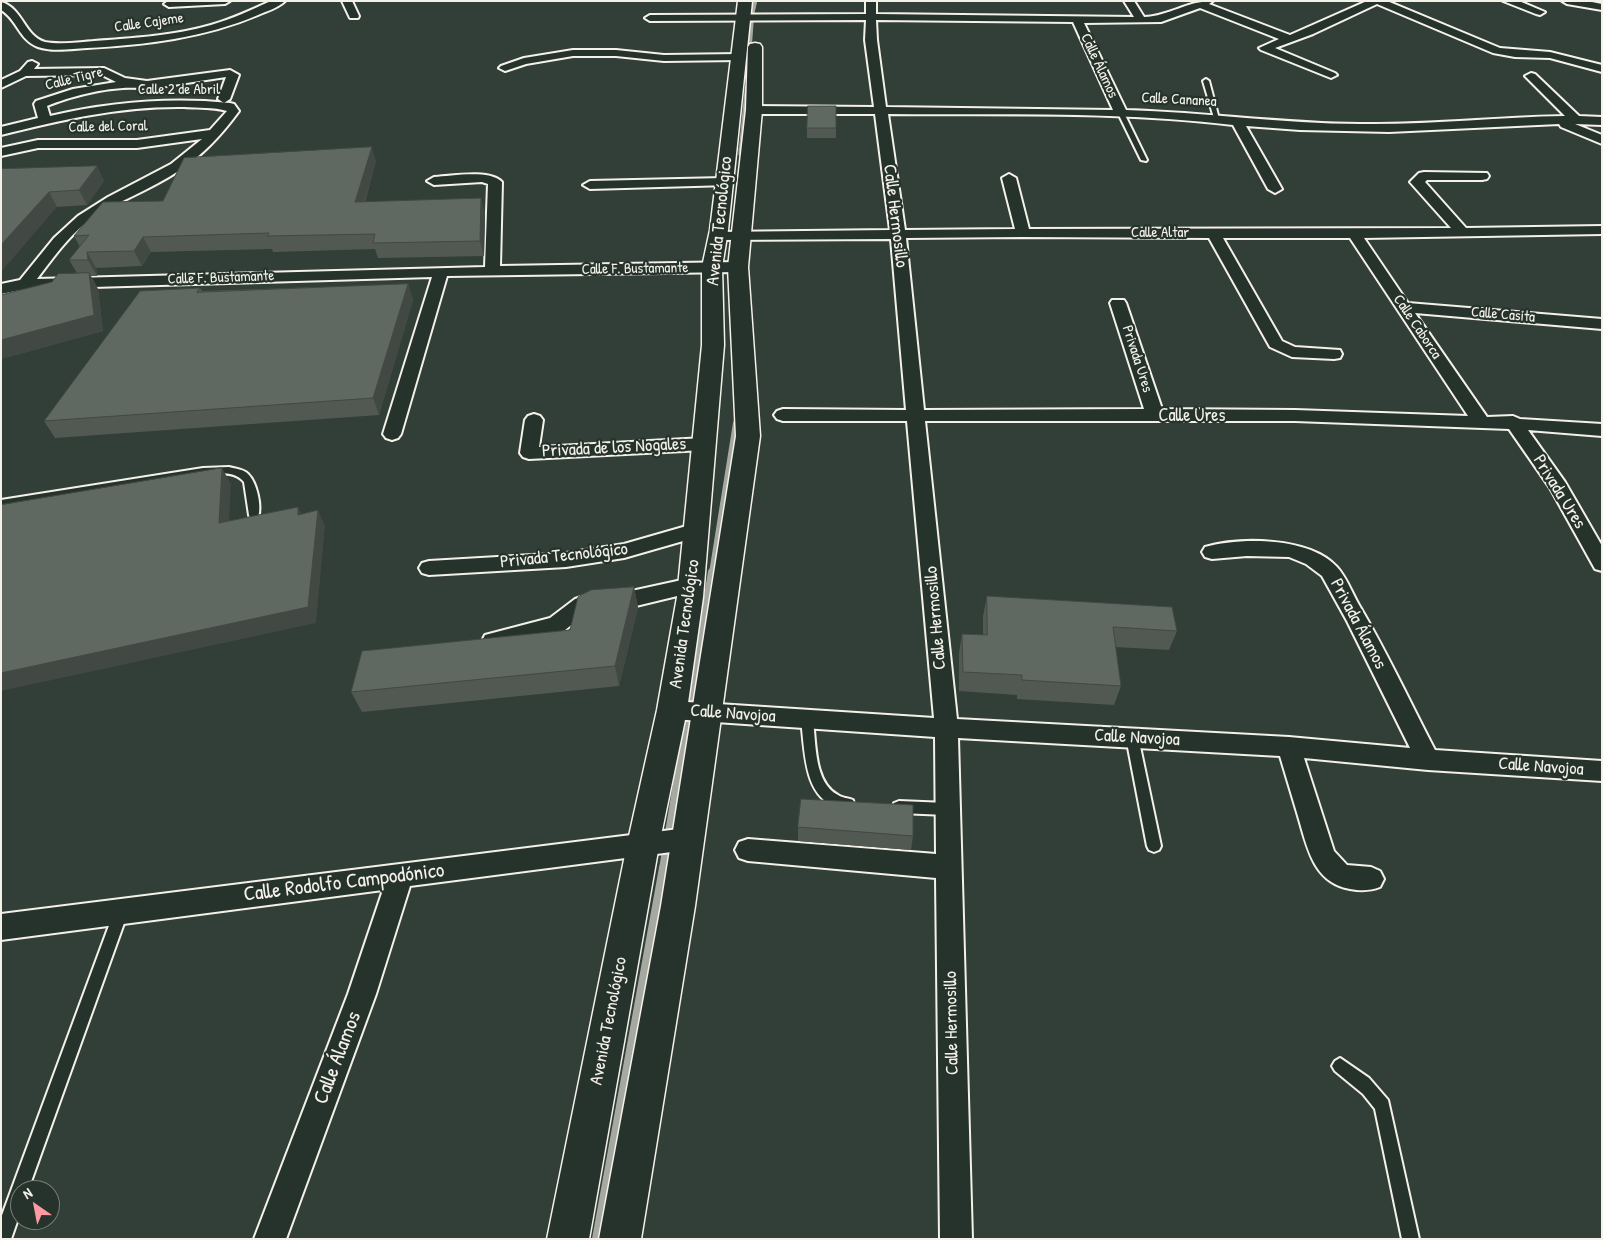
<!DOCTYPE html>
<html>
<head>
<meta charset="utf-8">
<style>
  body { margin:0 }
  #map { position:relative; width:1603px; height:1240px; overflow:hidden; background:#323e38; font-family:"Patrick Hand",sans-serif }
  canvas { display:block }
  .frame { position:absolute; inset:0; border:2px solid #f4f1e8; pointer-events:none }
  .north { position:absolute; left:10px; top:1180px; width:50px; height:50px; box-sizing:border-box; background:#26332d; border:1px solid #787f78; border-radius:50%; rotate:327deg; font-size:14px; font-weight:700; line-height:20px; text-align:center; color:#f4f1e8 }
  .north::after { content:''; display:block; margin:auto; width:18px; height:22px; background:#ff9aa2; clip-path:polygon(50% 0,100% 100%,50% 72%,0 100%) }
</style>
</head>
<body>
<div id="map">
<canvas width="1603" height="1240"></canvas>
<div class="frame"></div>
<div class="north">N</div>
</div>
<script>
const ctx = document.querySelector('canvas').getContext('2d');
ctx.lineJoin = 'round';
function trace(path, color, width, dash) { ctx.strokeStyle = color; ctx.lineWidth = width; ctx.lineCap = dash ? 'butt' : 'round'; ctx.setLineDash(dash || []); ctx.stroke(path); }
function fill(path, color) { ctx.fillStyle = color; ctx.fill(path, 'evenodd'); }
function write(font, color, halo, rows, align = 'center') {
  ctx.font = font + ' "Patrick Hand",sans-serif'; ctx.lineWidth = 4.5; ctx.setLineDash([]); ctx.textBaseline = 'middle'; ctx.strokeStyle = halo; ctx.fillStyle = color; for (const [text, x, y, turn = 0] of rows) {
    ctx.save(); ctx.translate(x, y); ctx.rotate((+turn || 0) * Math.PI / 180); ctx.textAlign = isNaN(turn) ? turn : align; if (halo) ctx.strokeText(text, 0, 0); ctx.fillText(text, 0, 0); ctx.restore();
  }
}
const streamFar4 = new Path2D(`
  M749 54 752 14 755 1
  M741 150 747 88`);
const streamFar3 = new Path2D(`
  M741 154V149`);
const streamFar2 = new Path2D(`
  M712 573 736 423`);
const streamFar1 = new Path2D(`
  M663 869 712 572`);
const stream = new Path2D(`
  M597 1239 664 868`);
const lane = new Path2D(`
  M1206 79 1209 81 1219 119 1214 118 1203 81Z
  M1121 111 1124 113 1147 160 1146 161 1141 160 1118 113Z
  M229 467C236 469 243 469 248 474 257 483 262 506 258 518H250L249 515 244 482C234 470 217 474 203 474L1 507V500L203 468Z
  M807 715 811 716 813 720C816 743 814 783 838 795 842 798 848 798 853 800L854 804 853 808C847 810 843 809 838 807 803 798 805 748 801 720L803 716Z
  M1132 732 1136 733 1138 737 1161 846 1159 850 1154 852 1149 850 1147 846 1126 737 1128 733Z
  M899 801 947 803 952 805 954 809 952 813 947 815 899 813 894 811 893 807 894 803Z
  M121 905 126 907 128 912 28 1190H20V1213L11 1239H1V1218L114 912 116 907Z
  M1340 1058 1369 1078 1388 1100 1419 1239H1402L1375 1109 1363 1094 1335 1071 1332 1066 1335 1061Z`);
const street = new Path2D(`
  M168 1H230L225 4 169 7 164 4Z
  M271 1H285C278 8 267 11 258 15 204 38 145 45 87 48 71 49 53 52 38 47 19 40 17 19 1 10V2C23 8 24 36 45 42 60 45 79 42 94 41 133 38 173 36 211 25 232 19 251 10 271 1Z
  M342 1H352L359 16 358 18H350Z
  M866 1H876V14L1134 17 1124 1H1134L1144 17C1170 16 1186 1 1213 1L1209 4 1290 35 1367 1H1387L1500 48 1550 52 1602 65V72L1550 58 1515 57 1493 53 1377 4 1313 34 1275 48 1335 73 1337 75 1331 78 1261 50 1259 48 1279 39 1200 8 1161 22 1084 23 1126 110C1204 112 1282 124 1360 124 1429 125 1497 117 1565 116L1525 76 1531 73 1535 74 1579 116 1602 117V125L1575 124 1602 135V144L1561 127 1559 124 1389 132 1300 130 1246 126 1282 189 1275 193 1268 189 1233 125C1119 111 1002 115 888 114L905 230 1015 229 1002 178 1009 174 1016 178 1029 229 1451 228 1410 182 1419 173 1424 172 1487 173 1489 176 1487 179 1482 180H1427L1425 182 1466 228 1602 226V234L1364 238 1408 303 1602 319V329L1415 313 1487 417 1513 416 1520 419 1602 424V436L1528 430 1565 482 1602 546V571L1595 569 1550 488 1509 429 1295 421H925L957 719 1289 737 1410 748 1347 621 1322 576 1306 564 1289 557 1247 556 1212 559 1205 557 1202 552 1205 547C1240 537 1309 537 1336 566 1346 576 1352 593 1359 605 1387 652 1410 702 1435 750L1602 761V781L1428 770 1304 758 1334 851 1347 865 1371 867 1380 871 1384 879 1380 887C1370 891 1361 891 1350 889 1313 883 1307 846 1298 816 1292 796 1286 776 1280 756L958 738 972 1239H940L936 878 748 861 739 858 735 850 739 842 748 839 936 854 935 737 672 719 664 717 661 710 664 703 672 701 934 718 907 421H783L777 419 774 415 777 411 783 409 906 410 891 239 718 240 713 239 711 236 713 233 718 232 890 230 875 114H754L748 110 754 106 874 107 865 40 866 20 650 21 645 18 650 15 866 14ZM876 20 1073 22 1113 110 886 107 877 40ZM1023 237 1209 238 1270 347 1292 357 1334 359 1340 358 1342 354 1340 350 1295 347 1282 341 1223 238H1350L1468 416 1295 410 1162 409 1126 303 1124 300H1112L1110 303 1144 409 924 410 906 238Z
  M1503 1H1519L1545 12 1540 15 1536 14Z
  M1562 1H1587L1602 4V10L1567 4Z
  M573 50H616L664 55 739 54 745 57 739 60 664 61 616 56H573L526 64 505 71 499 68 501 66 524 58Z
  M32 61 38 64 34 69 104 68 125 78 147 81 230 70 239 75 230 99 224 103 218 99 226 77 147 89C118 84 74 95 47 106L50 116C110 102 169 97 230 103L234 104 239 111C223 133 203 155 180 170 151 190 116 201 87 222 67 238 52 259 37 279L485 267 488 184 482 182 434 185 427 181 434 177C451 176 490 169 502 182L500 266 738 262 743 264 746 267 743 270 738 272 447 276 401 434 398 438 392 440 386 438 383 434 432 277 25 289 1 294V284L20 280 54 238 78 216 108 197 171 164 202 139 137 148H38L1 156V148L38 140H137L210 130 227 111C214 107 198 108 184 107 122 106 61 120 1 135V127L38 118 34 104 36 101 73 89 116 82 102 75 26 76 1 88V80L20 71 28 62Z
  M724 178 729 179 731 182 729 185 590 189 583 185 590 181Z
  M534 414 540 416 543 420 539 447 704 438 710 440 713 444 710 448 704 450 529 459 523 457 520 453 525 420 528 416Z
  M697 523 704 525 707 530 704 535 624 558 566 567 429 575 422 573 419 568 422 563 429 561 566 553 624 544Z
  M691 578 698 581 701 586 698 591 636 606 595 609 589 611 565 630 507 647 493 649 485 647 482 641 485 635 550 618 575 599 594 593 636 590Z
  M687 828 696 831 700 839 696 847 687 850 410 886 376 994 286 1239H254L348 994 383 890 1 940V914Z`);
const secondary = new Path2D(`
  M738 1H752L728 230 722 267 724 345 703 597 687 710 659 845 589 1239H547L627 845 657 710 677 597 702 345V267L710 230Z
  M755 43 760 44 762 47V110L748 267 760 436 695 906 641 1239H599L661 906 736 436 728 267 746 110 748 47 750 44Z`);
const wall = new Path2D(`
  M836 106V138H807V128Z
  M376 161 365 202 485 213 484 256 378 258 375 249 273 252 272 249 151 252 142 266 96 268 97 276H91L98 289 103 331 1 359V295L52 282 77 273 69 260 80 247 74 236 163 201Z
  M97 166 104 181 87 205 57 207 1 169Z
  M408 284 413 300 379 415 55 438 44 421 200 288 202 291Z
  M634 587 638 608 619 686 362 712 351 692 570 630Z
  M987 596 1177 631 1169 650 1115 647 1121 686 1114 705 1017 699V695L959 691V653L962 634 983 635V616Z
  M798 827 913 836 911 850 798 841Z`);
const shadedWall = new Path2D(`
  M372 147 376 161 360 217 355 202Z
  M97 166 104 181 87 205 79 190Z
  M49 192 57 207 1 272V245Z
  M481 198 485 213 484 256 480 241Z
  M143 237 151 252 142 266 134 251Z
  M87 252 96 268 97 276 88 260Z
  M89 273 98 289 103 331 1 359V340Z
  M408 284 413 300 379 415 373 398Z
  M222 468 231 484 228 539 219 523Z
  M298 507 306 523 298 515Z
  M318 510 325 526 316 623 1 691V673Z
  M634 587 638 608 619 686 615 666Z`);
const building = new Path2D(`
  M808 106H836V128H807Z
  M372 147 355 202 481 198 480 241 373 243 375 234 267 236 269 233 143 237 134 251 87 252 88 260H69L89 235 74 236 103 202 163 201 184 158Z
  M97 166 79 190 49 192 1 245V169Z
  M89 273 94 315 1 340V295L52 282 58 274Z
  M408 284 373 398 44 421 140 291 200 288 197 292Z
  M222 468 219 523 298 507V515L318 510 308 607 1 673V505Z
  M634 587 615 666 351 692 362 651 570 630 578 597 583 594 591 590Z
  M987 596 1172 607 1177 631 1113 627 1121 686 1022 680V675L963 672 962 634 987 635Z
  M801 799 913 805V836L798 827Z`);
const farStreetnames = [
  ["Calle Cajeme",149,23,-8],
  ["Calle Álamos",1099,66,65],
  ["Calle Tigre",74,79,-14],
  ["Calle 2 de Abril",179,90],
  ["Calle Cananea",1179,100,3],
  ["Calle del Coral",108,127,-1],
  ["Calle Altar",1160,233],
  ["Calle F. Bustamante",635,269,-1],
  ["Calle F. Bustamante",221,278,-2],
  ["Calle Casita",1503,315,5],
  ["Calle Caborca",1417,327,56],
  ["Privada Ures",1137,359,72]
];
const streetNames = [
  ["Calle Hermosillo",895,216,83],
  ["Avenida Tecnológico",720,221,-84],
  ["Calle Ures",1192,416],
  ["Privada de los Nogales",614,448,-3],
  ["Privada Ures",1559,492,58],
  ["Privada Tecnológico",564,556,-6],
  ["Calle Hermosillo",936,618,-95],
  ["Avenida Tecnológico",685,624,-82],
  ["Privada Álamos",1358,624,62],
  ["Calle Navojoa",733,714,4],
  ["Calle Navojoa",1137,738,3],
  ["Calle Navojoa",1541,767,4],
  ["Avenida Tecnológico",609,1021,-79],
  ["Calle Hermosillo",952,1023,-91]
];
const nearStreetnames = [
  ["Calle Rodolfo Campodónico",344,883,-7],
  ["Calle Álamos",338,1058,-69]
];
trace(streamFar4, '#a6a9a1', 4.5);
trace(streamFar3, '#a6a9a1', 5);
trace(streamFar2, '#a6a9a1', 6);
trace(streamFar1, '#a6a9a1', 8);
trace(stream, '#a6a9a1', 10);
trace(lane, '#f4f1e8', 4);
trace(street, '#f4f1e8', 4);
trace(secondary, '#f4f1e8', 3);
fill(lane, '#26332d');
fill(street, '#26332d');
fill(secondary, '#26332d');
fill(wall, '#525953');
fill(shadedWall, '#424944');
fill(building, '#5f6861');
trace(building, '#424944', 1);
write('15px', '#f4f1e8', '#26332d', farStreetnames);
write('18px', '#f4f1e8', '#26332d', streetNames);
write('21px', '#f4f1e8', '#26332d', nearStreetnames);
</script>
</body>
</html>
